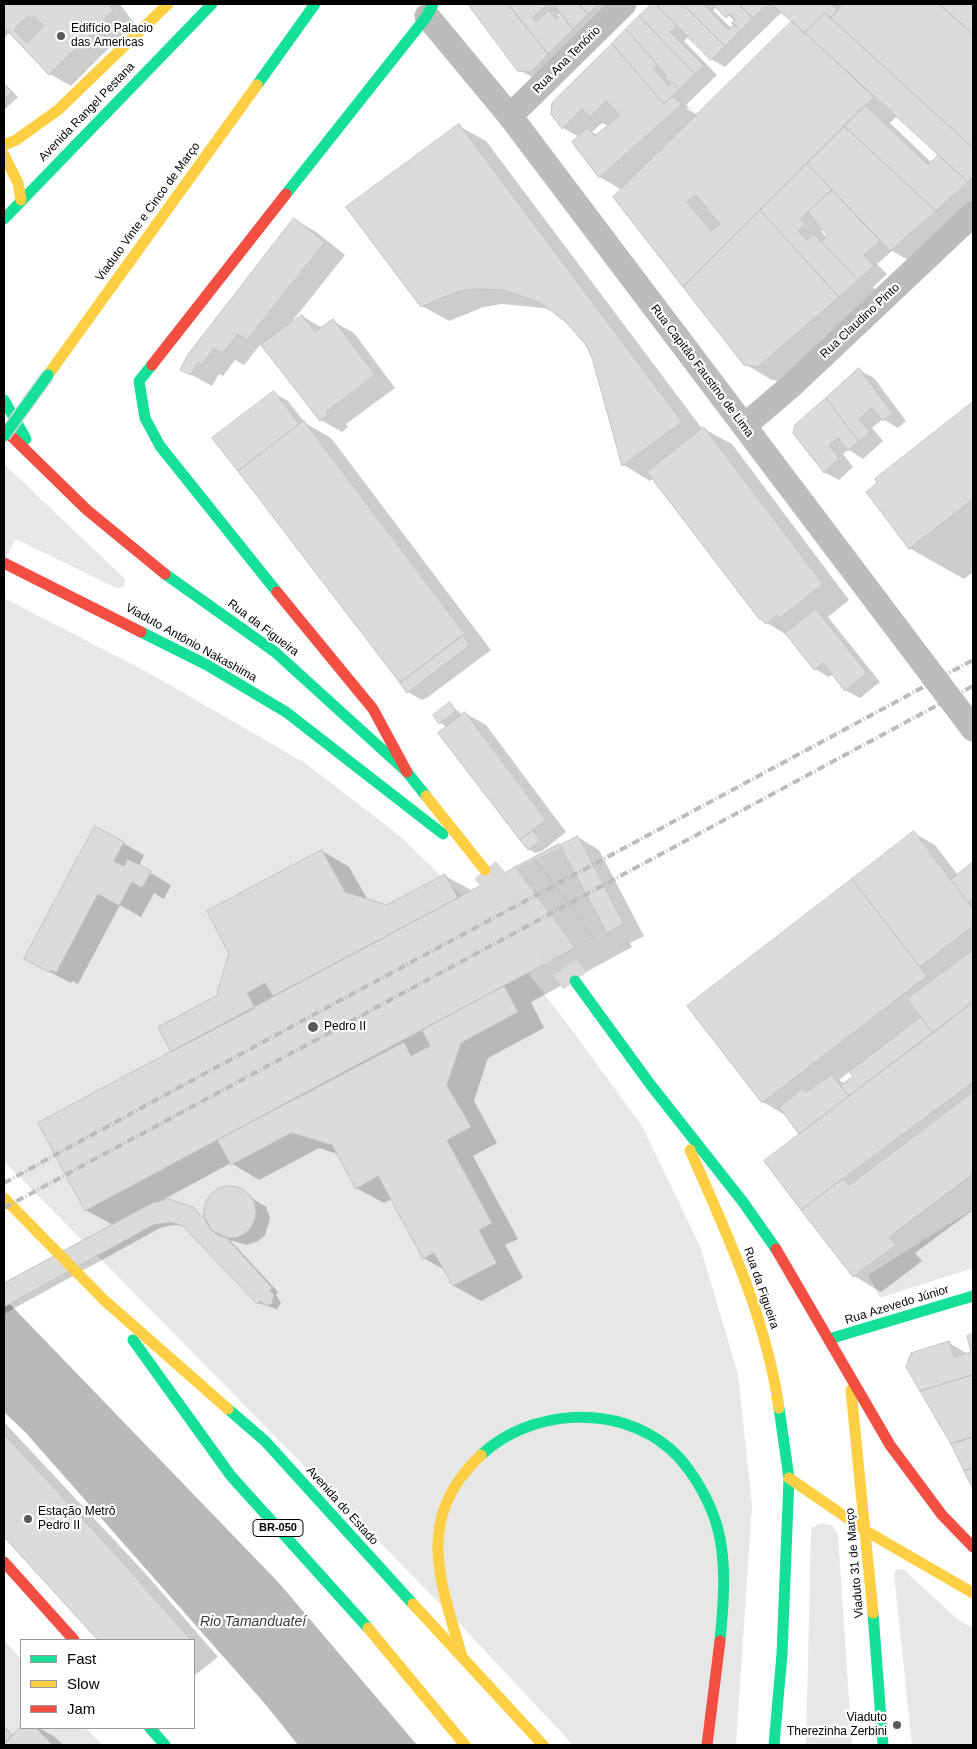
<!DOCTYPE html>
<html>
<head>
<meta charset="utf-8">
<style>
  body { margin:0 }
  #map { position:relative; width:977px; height:1749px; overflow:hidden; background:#fff; font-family:Helvetica,sans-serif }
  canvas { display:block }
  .frame { position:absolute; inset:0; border:5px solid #000; pointer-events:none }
  .legend { position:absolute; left:20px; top:1639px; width:175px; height:90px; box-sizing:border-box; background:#fff; border:1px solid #999; margin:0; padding:6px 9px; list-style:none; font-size:15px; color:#000 }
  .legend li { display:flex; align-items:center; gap:10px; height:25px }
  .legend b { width:25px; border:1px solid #999 }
</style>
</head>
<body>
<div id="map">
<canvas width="977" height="1749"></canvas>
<div class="frame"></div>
<ul class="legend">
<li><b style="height:6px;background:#16e098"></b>Fast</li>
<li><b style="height:6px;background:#ffcf43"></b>Slow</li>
<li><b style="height:6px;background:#f24e42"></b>Jam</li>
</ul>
</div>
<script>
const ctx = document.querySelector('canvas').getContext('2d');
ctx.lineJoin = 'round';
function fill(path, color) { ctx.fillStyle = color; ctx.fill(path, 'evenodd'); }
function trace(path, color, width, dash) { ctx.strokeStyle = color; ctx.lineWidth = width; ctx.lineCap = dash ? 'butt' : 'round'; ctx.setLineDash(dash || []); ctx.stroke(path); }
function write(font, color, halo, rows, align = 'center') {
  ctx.font = font + ' Helvetica,sans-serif'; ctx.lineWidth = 4.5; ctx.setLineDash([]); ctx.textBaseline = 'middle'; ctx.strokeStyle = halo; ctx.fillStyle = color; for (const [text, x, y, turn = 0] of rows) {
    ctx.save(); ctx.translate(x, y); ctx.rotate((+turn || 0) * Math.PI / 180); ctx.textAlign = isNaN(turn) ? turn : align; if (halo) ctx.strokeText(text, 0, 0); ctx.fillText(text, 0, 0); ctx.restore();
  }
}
const green = new Path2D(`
  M4 464 125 579 124 587 116 588 16 539 4 561Z
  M4 598 149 673 305 763 401 837 488 922 563 1018 642 1126 700 1246 738 1374 752 1506 736 1745H573L460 1624 4 1161Z
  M973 1209V1268L880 1298 868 1275Z
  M822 1523 833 1526 838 1535 852 1745H806L811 1528Z
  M897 1569H903L957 1619 973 1628V1745H912L894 1574Z
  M4 1640 21 1659V1728H86L102 1745H4Z`);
const water = new Path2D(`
  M4 1298 279 1583 417 1745H298L266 1705 26 1433 4 1412Z`);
const shadow = new Path2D(`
  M4 4H120L134 23 71 86 50 74 10 32 4 38Z
  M470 4H621L541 82 519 70ZM562 12 563 15 559 18 557 16Z
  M654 4H771L776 6 774 4H973V208L912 262 892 251 877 264 887 274 873 287 878 293 786 382 772 380 745 364 622 190 600 177 574 142 579 137 563 128 614 44ZM717 6 735 21 731 28 713 10ZM783 11 797 26 698 115 687 109 688 107 697 112 686 105 717 75 684 41 689 36 711 59 725 67ZM669 76 675 82 673 84 667 78ZM897 116 940 155 932 163 890 123ZM602 123 608 126 598 135 592 132ZM824 229 829 236 827 238 821 231Z
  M4 83 18 97 4 110Z
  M459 126 486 141 703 430 704 429 732 444 849 600 828 617 880 682 860 698 845 690 833 674 829 677 815 669 790 637 761 619 654 478 650 481 624 465 595 360 577 332 553 311 544 308 502 304 484 307 449 321 422 306Z
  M295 220 316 232 345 255 290 324 302 316 322 328 333 321 354 333 395 388 346 424 348 427 342 432 321 420 265 348 260 345 244 365 235 360 223 376 219 374 212 386 181 369Z
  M859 370 874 378 906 421 898 428 883 419 872 428 883 441 863 459 848 449 843 454 853 467 839 480 824 472 795 432Z
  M274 393 288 401 305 423 331 438 491 650 428 697 422 700 408 692 214 438Z
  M973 403V572L964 579 909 548 876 479Z
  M450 704 462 715 465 713 486 725 566 832 542 851 535 853 529 849 447 727 440 723Z
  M96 828 144 855 139 866 171 885 164 899 154 893 141 917 120 905 78 984 72 981 71 983 25 959Z
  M914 833 935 845 958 875 973 864V1210L915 1253 922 1261 881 1292 854 1276 801 1134 787 1116 763 1102ZM850 1071 855 1076 845 1084 839 1080Z
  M578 837 599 850 644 936 630 943 632 947 531 1002 544 1028 488 1058 474 1101 497 1143 473 1156 518 1239 505 1245 523 1278 481 1301 454 1286 446 1271 424 1258 392 1199 384 1203 356 1188 338 1154 319 1148 259 1180 231 1163 159 1202 192 1208 205 1219V1207L210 1197 216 1190 228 1187 236 1188 266 1207 270 1218 265 1235 258 1241 247 1245 230 1240 278 1292 276 1295 281 1303 277 1309 258 1303 185 1226 172 1225 160 1228 4 1314V1284L113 1225 86 1210 173 1052 220 996 322 851 349 867 368 900 387 906 445 876 473 891Z
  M973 1335V1486L952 1443 949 1343 968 1354 973 1352 968 1337Z
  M4 1422 145 1573 218 1657 194 1676V1640H100L4 1535Z
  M4 1726 13 1735 21 1727 39 1728 55 1737 63 1745H4Z`);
const building = new Path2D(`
  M4 4H109L113 11 49 75 4 27ZM29 16 32 19 34 16 44 26 27 43 14 30Z
  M468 4H508L548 54 531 72 518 71Z
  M508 4H548L532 18 536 22 549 10 556 19 562 14 573 29 548 54Z
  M554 4H579L588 14 573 29Z
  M579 4H599L588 14Z
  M652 4H656L677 26 670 32 704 66 695 74 639 16Z
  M656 4H683L725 46 711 60Z
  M683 4H703L728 30 734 24 740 31 725 46Z
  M717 4H738L753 18 740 31 732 23 735 19 729 14 726 18 714 6Z
  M738 4H768L753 18Z
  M772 4H831L838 10 831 18 825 13 805 33Z
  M843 4H939L973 34V148L831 18Z
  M939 4H973V34Z
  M825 13 973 148V176L968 182 805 33Z
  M639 16 695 74 679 90 626 29Z
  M792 21 874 97 683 287 613 197ZM696 195 720 224 711 231 687 202Z
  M626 29 658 65 654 69 669 86 673 82 679 90 664 104 612 44Z
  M612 44 664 104 673 96 682 104 599 178 572 142 587 128 595 136 620 115 606 101 590 117 582 109 562 129 551 114 552 103Z
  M4 84 12 92 4 100Z
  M865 105 928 165 938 155 968 182 936 211 844 126Z
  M459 124 682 422 622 466 593 361 587 346 566 322 541 303 503 290 474 289 456 292 421 307 346 207Z
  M844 126 936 211 890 251 807 163Z
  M807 163 832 190 800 219 806 224 798 231 807 240 814 234 858 280 839 297 760 210Z
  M832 190 880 241 864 255 874 266 858 280 821 241 828 236 808 212Z
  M760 210 839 297 758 367 744 365 683 287Z
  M294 218 325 242 247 340 238 334 222 354 214 348 202 365 198 362 191 375 180 370 187 356Z
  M302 315 315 332 333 319 375 375 326 412 328 415 320 421 261 345Z
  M859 368 892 413 883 421 872 408 859 419 870 432 859 442 826 398Z
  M274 391 299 424 238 471 212 438Z
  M826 398 859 442 848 451 838 438 829 445 839 459 824 473 793 433 795 425Z
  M973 402V499L909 549 866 492 877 483 875 479Z
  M304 421 465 634 400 683 238 471Z
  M704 427 823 584 780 618 777 615 766 624 761 619 760 620 647 472Z
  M816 609 867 673 845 691 823 663 814 670 785 633Z
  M463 635 470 645 407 693 400 683Z
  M450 702 456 711 439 724 433 715Z
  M465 712 546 820 520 840 438 733Z
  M95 826 124 842 114 861 124 866 128 859 151 871 142 888 132 882 119 906 98 894 56 973 51 970 49 972 24 959Z
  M533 830 541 841 528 850 520 840Z
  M914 831 973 909V926L920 967 852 879Z
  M578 836 624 924 595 939 534 859Z
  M559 844 606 931 85 1211 38 1123Z
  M322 850 345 892 387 905 445 874 458 898 273 996 265 983 247 993 255 1008 171 1052 158 1027 218 995 217 992 229 954 207 911Z
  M534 859 543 869 595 939 576 949 515 866 519 867Z
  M973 862V899L968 902 951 880Z
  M852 879 927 976 762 1103 687 1006Z
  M973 950V1002L933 1033 907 999Z
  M504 986 518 1012 461 1043 447 1085 471 1127 447 1140 492 1223 479 1230 497 1263 453 1286 434 1253 423 1259 378 1176 356 1189 332 1145 291 1133 231 1165 217 1140 404 1042 411 1056 430 1046 422 1030Z
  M973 1002V1082L801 1210 764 1161Z
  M921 1017 933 1033 849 1096 840 1086 853 1076 849 1072Z
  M832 1075 849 1096 799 1134 779 1107 803 1088 805 1092Z
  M973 1092V1174L889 1237 896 1245 853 1277 801 1210 843 1178 849 1185Z
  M204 1212a26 26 0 1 1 52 0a26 26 0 1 1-52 0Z
  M169 1199 193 1207 202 1217 204 1215 211 1230 226 1237 272 1288 270 1291 274 1295 272 1304 267 1306 260 1301 257 1304 183 1226 171 1222 153 1225 4 1307V1283L152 1203Z
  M973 1334V1375L920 1391 906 1367 911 1353 949 1341 954 1357 971 1352 967 1336Z
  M973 1375V1437L951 1444 920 1391Z
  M4 1434 117 1556 191 1640H98L4 1537Z
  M973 1437V1468L964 1471 951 1444Z
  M973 1468V1489L964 1471Z
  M21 1726V1728H36L53 1745H4Z
  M4 1727 12 1735 4 1743Z`);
const primaryTunnel = new Path2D(`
  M485 870 546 942 575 981`);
const street = new Path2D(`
  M427 16 510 116 973 729
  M510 116 624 4
  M744 426 791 386 973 214`);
const fast = new Path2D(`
  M257 85 315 4
  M286 194 427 16 433 4
  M4 219 212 4
  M152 365 139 381 145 418 160 446 277 592
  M4 400 26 439
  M165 574 275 652 407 772 426 796
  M141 632 207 665 286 712 443 834
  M575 981 650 1084 743 1202 776 1249
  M829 1339 973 1296
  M133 1340 231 1476 368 1628
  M228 1409 265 1441 413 1604
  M481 1455C530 1409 617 1403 669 1448 688 1464 704 1491 713 1514 728 1552 724 1601 720 1641
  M873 1613 883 1745
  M150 1728 165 1745
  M774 1745 782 1654 789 1478 779 1408`);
const slow = new Path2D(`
  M4 145 16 140 58 110 168 4
  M4 155 18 183 21 200
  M48 375 257 85
  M426 796 485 870
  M690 1150C727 1234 766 1317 779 1408
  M4 1198 104 1300 228 1409
  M851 1390 873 1613
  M789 1478 866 1531 973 1593
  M413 1604 543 1745
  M368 1628 465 1745
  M461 1653C439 1578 415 1517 481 1455`);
const jam = new Path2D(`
  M152 365 286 194
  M4 429 87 510 165 574
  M4 563 141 632
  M277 592 373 709 407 772
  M776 1249 890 1445 942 1515 973 1547
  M4 1562 74 1640
  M707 1745 720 1641`);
const rail = new Path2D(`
  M4 1183C326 1006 651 835 973 660
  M4 1208 973 686`);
const fastBridge = new Path2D(`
  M4 436 48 375`);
const markers = [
  [61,36,5,"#595959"],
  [313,1027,6,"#595959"],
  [28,1519,5,"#595959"],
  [897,1725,5,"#595959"]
];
const shields = [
  [278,1528,50]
];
const shieldNames = [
  ["BR-050",278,1528]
];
const poiNames = [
  ["Edifício Palacio",71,29],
  ["das Americas",71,43],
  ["Pedro II",324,1027],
  ["Estação Metrô",38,1512],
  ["Pedro II",38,1526],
  ["Viaduto",887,1718,"right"],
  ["Therezinha Zerbini",887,1732,"right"]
];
const streetNames = [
  ["Rua Ana Tenório",567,60,-45],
  ["Avenida Rangel Pestana",87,112,-46],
  ["Viaduto Vinte e Cinco de Março",148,212,-54],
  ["Rua Claudino Pinto",860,321,-43],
  ["Rua Capitão Faustino de Lima",702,371,53],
  ["Rua da Figueira",263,628,37],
  ["Viaduto Antônio Nakashima",191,643,29],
  ["Rua da Figueira",761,1288,71],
  ["Rua Azevedo Júnior",897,1305,-17],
  ["Avenida do Estado",342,1506,48],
  ["Viaduto 31 de Março",855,1563,-95]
];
const waterNames = [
  ["Rio Tamanduateí",253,1622]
];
fill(green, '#e7e7e7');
fill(water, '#b9b9b9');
fill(shadow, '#0003');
fill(building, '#dbdbdb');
trace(building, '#c2c2c2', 1);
trace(primaryTunnel, '#d9d9d9', 28, [28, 14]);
trace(street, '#bcbcbc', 25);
trace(fast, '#16e098', 11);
trace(slow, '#ffcf43', 11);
trace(jam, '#f24e42', 11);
trace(rail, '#bcbcbc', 4, [8, 2.5, 1, 2.5]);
trace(fastBridge, '#dbdbdb', 14, []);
trace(fastBridge, '#16e098', 11);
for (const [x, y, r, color] of markers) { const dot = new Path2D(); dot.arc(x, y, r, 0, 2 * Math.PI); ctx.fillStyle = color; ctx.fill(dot); trace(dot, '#fff', 2); }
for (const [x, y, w] of shields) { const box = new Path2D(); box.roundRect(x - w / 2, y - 8.5, w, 17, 4); ctx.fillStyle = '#fff'; ctx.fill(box); trace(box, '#000', 1); }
write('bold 11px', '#000', null, shieldNames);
write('12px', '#000', '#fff', poiNames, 'left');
write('12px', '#000', '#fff', streetNames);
write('italic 14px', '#3c3c3c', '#fff', waterNames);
</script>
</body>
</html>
